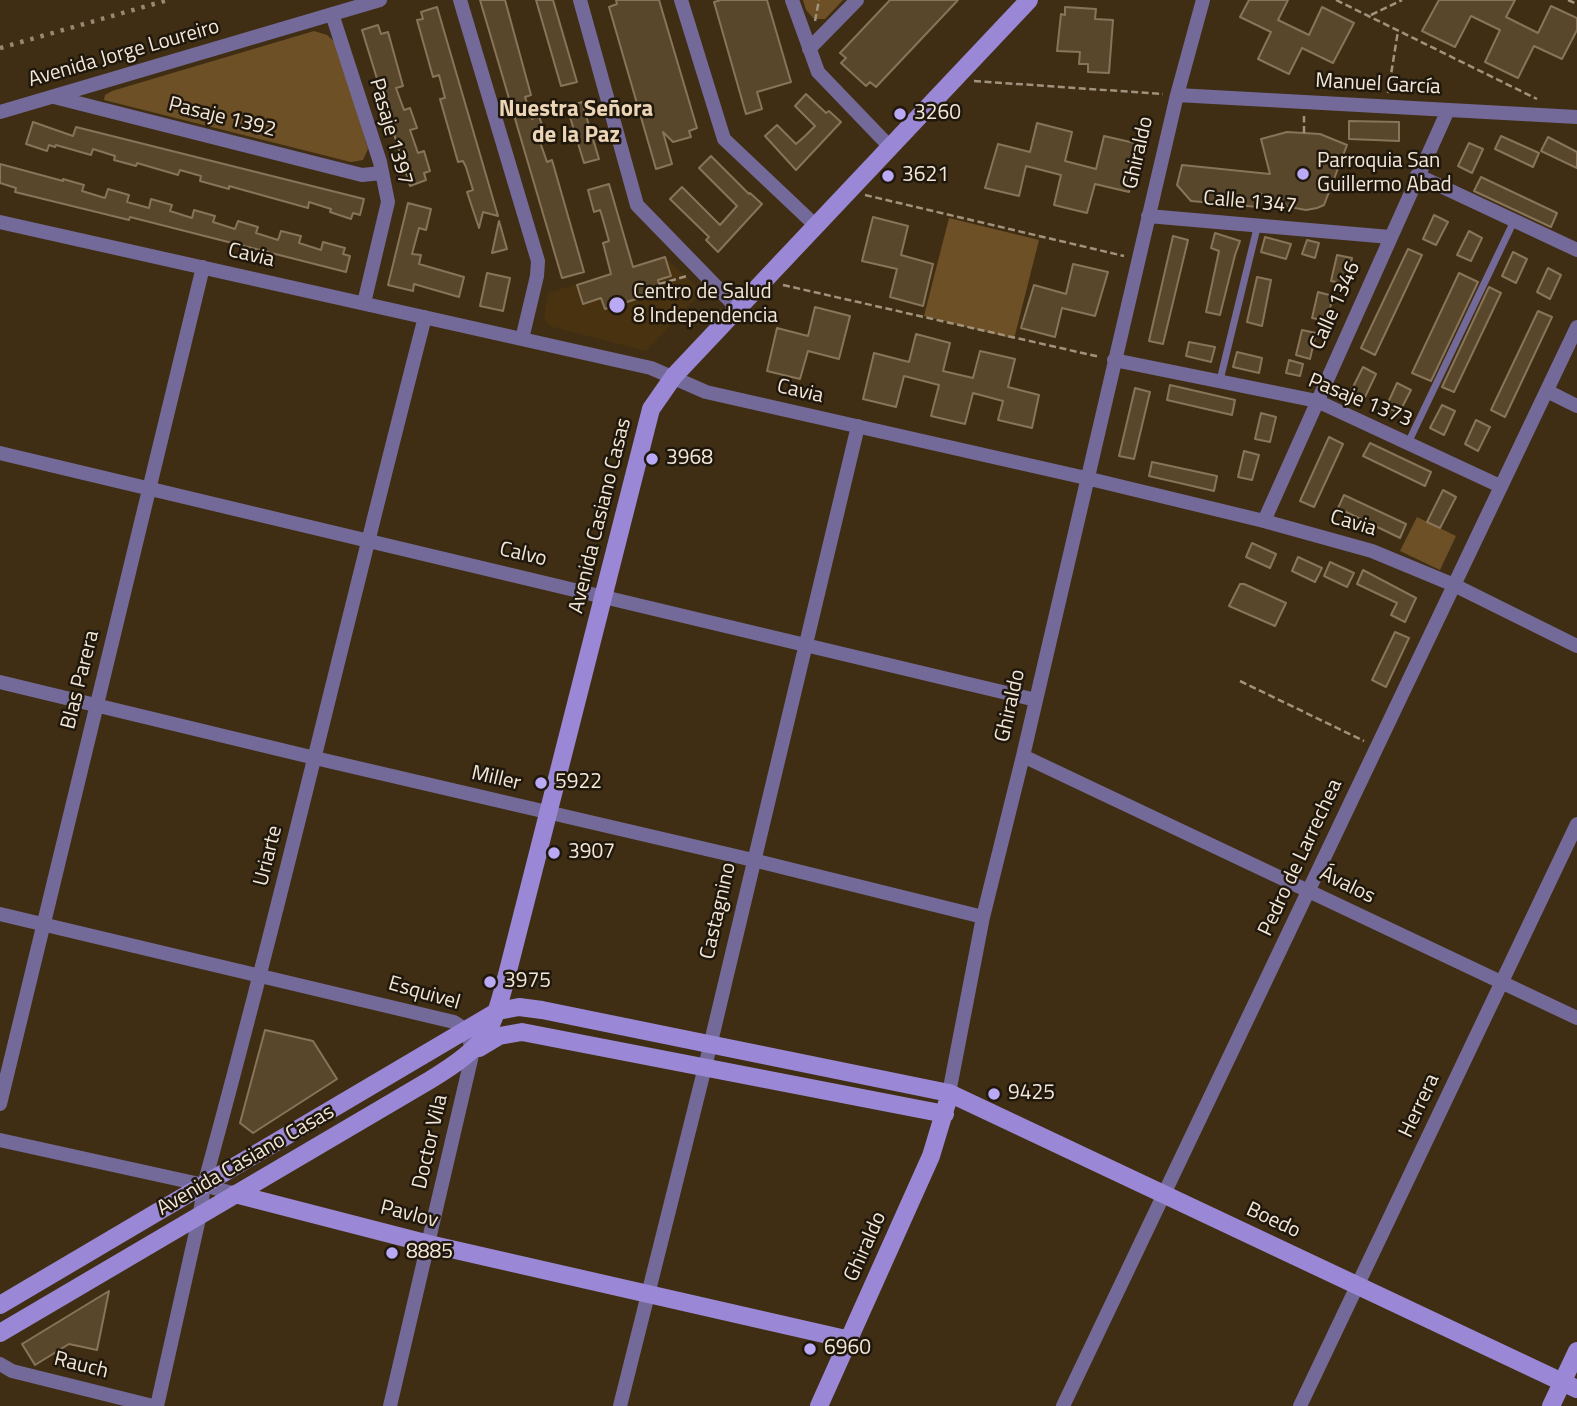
<!DOCTYPE html>
<html>
<head>
<meta charset="utf-8">
<style>
  body { margin:0 }
  canvas { display:block; background:#3f2e13 }
</style>
</head>
<body>
<canvas width="1577" height="1406"></canvas>
<script>
const ctx = document.querySelector('canvas').getContext('2d');
ctx.lineJoin = 'round';
function fill(path, color) { ctx.fillStyle = color; ctx.fill(path, 'evenodd'); }
function trace(path, color, width, dash) { ctx.strokeStyle = color; ctx.lineWidth = width; ctx.lineCap = dash ? 'butt' : 'round'; ctx.setLineDash(dash || []); ctx.stroke(path); }
function write(font, color, halo, rows, align = 'center') {
  ctx.font = font + ' "Titillium Web",sans-serif'; ctx.lineWidth = 5; ctx.setLineDash([]); ctx.textBaseline = 'middle'; ctx.strokeStyle = halo; ctx.fillStyle = color; for (const [text, x, y, turn = 0] of rows) {
    ctx.save(); ctx.translate(x, y); ctx.rotate((+turn || 0) * Math.PI / 180); ctx.textAlign = isNaN(turn) ? turn : align; if (halo) ctx.strokeText(text, 0, 0); ctx.fillText(text, 0, 0); ctx.restore();
  }
}
const built = new Path2D(`
  M665 257 702 292 646 351 549 326 544 318 548 293Z`);
const green = new Path2D(`
  M803 0H843L825 19H814L806 10Z
  M314 31 327 35 337 44 368 149 363 160 351 162 104 100 105 95 112 91Z
  M949 218 1039 240 1014 339 924 316Z
  M1417 517 1456 536 1440 570 1400 551Z`);
const building = new Path2D(`
  M480 0H505L531 95 525 97 532 119 539 116 546 137 539 139 547 162 552 160 584 272 562 278Z
  M536 0H553L577 82 561 86Z
  M616 0H659L697 128 689 131 691 137 673 142 663 132 672 164 656 169 609 7 617 4Z
  M721 0H767L791 82 757 92 762 109 746 114 714 2Z
  M890 0H958L876 87 870 82 866 86 841 63 846 58 840 53Z
  M1249 0H1288L1278 20 1309 35 1322 7 1354 23 1333 63 1302 48 1289 74 1258 59 1271 32 1240 17Z
  M1439 0H1515L1506 17 1538 33 1551 6 1577 18V30L1562 59 1534 46 1518 78 1485 62 1500 30 1471 16 1455 47 1422 31Z
  M437 7 498 216 483 212 479 228 467 192 473 190 466 167 463 161 458 162 440 99 445 98 439 75 433 77 417 20 423 19 421 12Z
  M1065 7 1096 9 1095 19 1113 20 1109 73 1088 72V64H1079L1080 52 1057 51 1061 14 1065 15Z
  M378 25 381 34 388 32 403 86 396 88 404 110 410 108 417 128 410 130 418 153 424 151 430 171 424 173 426 180 410 186 362 30Z
  M806 94 826 113 829 111 841 122 796 170 765 136 777 125 796 144 805 136 815 126 795 106Z
  M582 102 599 159 584 163 567 107Z
  M1349 121 1399 122V141L1349 139Z
  M33 122 73 136 76 127 364 199 360 215 353 213 351 219 330 212 331 209 309 202 308 208 229 186V189L200 181 201 176 180 170 178 175 137 163 136 166 114 160 115 156 93 149 91 155 56 145 55 147 49 145 47 151 26 144Z
  M1037 123 1072 132 1065 161 1096 169 1104 136 1139 144 1129 192 1095 184 1087 213 1054 205 1061 175 1026 166 1019 196 985 188 998 144 1030 152Z
  M1287 132 1320 134 1347 145 1324 205 1317 208 1306 210 1284 206 1259 193 1258 207 1191 201 1177 185 1182 165 1270 174 1261 139Z
  M1501 136 1539 153 1533 167 1495 149Z
  M1548 137 1577 152V168L1541 151Z
  M1469 143 1483 149 1472 173 1458 166Z
  M711 156 749 194 750 193 762 204 718 252 706 240 709 237 670 199 682 187 720 225 737 206 699 168Z
  M0 164 63 181V179L84 185 82 191 105 198 108 189 129 195 127 202 149 208 151 199 172 205 170 211 192 218 194 210 215 216 213 222 235 229 238 221 258 227 256 233 278 240 281 231 301 236 299 243 321 250 323 242 345 248 343 254 350 256 346 272 130 217 129 220 15 192 16 188 0 183Z
  M1481 177 1557 213 1551 227 1474 191Z
  M609 184 633 267 665 257 671 276 658 280 661 291 605 309 601 298 583 304 577 285 611 274 603 243 609 241 602 216 600 210 594 212 588 190Z
  M408 203 431 209 426 230 419 228 412 254 421 255 419 264 464 277 459 297 414 284 413 291 388 285Z
  M1434 215 1448 222 1436 245 1423 239Z
  M873 217 908 226 901 255 933 264 923 306 890 297 897 269 862 261Z
  M499 221 507 249 492 253Z
  M1469 231 1482 238 1471 261 1457 255Z
  M1215 233 1240 241 1235 255 1220 315 1206 312 1219 251 1211 248Z
  M1173 236 1188 240 1163 344 1149 341Z
  M1265 237 1291 244 1286 259 1261 252Z
  M1307 240 1319 243 1315 258 1302 254Z
  M1408 249 1422 255 1375 355 1361 348Z
  M1513 252 1527 259 1516 283 1502 276Z
  M1337 255 1352 258 1346 284 1331 281Z
  M1073 264 1108 272 1095 316 1062 308 1055 337 1021 328 1034 285 1066 294Z
  M1548 268 1561 275 1550 299 1537 292Z
  M487 273 510 278 503 311 480 306Z
  M1459 273 1478 282 1431 381 1412 373Z
  M1257 277 1271 280 1262 326 1247 322Z
  M1489 287 1501 293 1454 392 1442 387Z
  M1318 292 1333 296 1327 321 1312 318Z
  M815 307 850 316 839 359 808 351 800 379 767 371 777 328 808 336Z
  M1538 311 1552 317 1505 417 1491 410Z
  M1302 330 1316 333 1310 359 1296 355Z
  M916 334 950 343 943 371 973 378 980 351 1015 359 1008 387 1039 395 1032 428 998 420 1003 401 973 393 965 424 931 416 939 385 904 376 896 407 863 399 874 353 909 362Z
  M1189 342 1215 347 1211 362 1186 356Z
  M1237 352 1262 358 1259 373 1233 367Z
  M1289 360 1303 364 1300 376 1286 373Z
  M1363 367 1376 374 1365 397 1351 391Z
  M1397 383 1411 390 1399 413 1386 407Z
  M1170 385 1235 400 1232 415 1167 400Z
  M1135 388 1150 392 1134 459 1119 456Z
  M1442 405 1455 411 1444 435 1430 428Z
  M1261 413 1276 417 1270 442 1255 439Z
  M1476 420 1490 427 1478 451 1465 444Z
  M1329 437 1343 444 1314 507 1300 501Z
  M1370 443 1431 472 1425 486 1363 456Z
  M1244 451 1259 455 1252 480 1238 477Z
  M1152 462 1217 476 1214 491 1149 476Z
  M1443 490 1456 497 1440 528 1427 522Z
  M1344 495 1406 524 1400 538 1338 508Z
  M1252 543 1276 554 1270 568 1246 557Z
  M1298 557 1322 568 1315 582 1292 571Z
  M1330 562 1354 573 1347 587 1324 576Z
  M1363 570 1416 598 1405 622 1391 615 1397 603 1357 584Z
  M1240 584H1244L1286 603 1275 626 1229 606Z
  M1395 632 1409 638 1386 687 1372 680Z
  M265 1030 313 1041 337 1079 253 1133 240 1123Z
  M109 1291 97 1350 69 1344 35 1365 22 1344Z`);
const path = new Path2D(`
  M1336 0 1537 99
  M1568 0 1577 4
  M1371 15 1402 0
  M815 21 819 0
  M974 81 1163 94
  M1388 93 1398 31
  M1304 133V116
  M865 195 1124 256
  M659 284 687 276
  M783 285 1100 357
  M1240 681 1364 741`);
const lane = new Path2D(`
  M1220 380 1258 224
  M1408 443 1514 221`);
const street = new Path2D(`
  M460 0 538 261 537 276 522 339
  M580 0 637 205 738 309
  M681 0 724 139 816 226
  M792 0 818 72 890 147
  M332 14 380 162 388 202 364 303
  M809 49 857 0
  M1177 95 1577 117
  M54 97 362 175 382 173
  M0 112 380 0
  M1417 175 1577 250
  M1148 216 1390 237
  M0 222 651 368 706 392 1086 478 1264 521 1372 551 1454 585 1577 646
  M1114 360 1317 401 1500 486
  M1547 391 1577 406
  M0 453 1036 700
  M1264 521 1448 110
  M0 682 315 758 753 860 983 917
  M1023 756 1577 1018
  M0 914 454 1022 466 1030 473 1051 390 1406
  M949 1093 983 917 1023 756 1177 95 1203 0
  M0 1104 203 267
  M0 1140 204 1185 235 1194
  M0 1364 12 1371 153 1406
  M157 1406 200 1214 204 1185C283 897 350 606 425 317
  M620 1406 705 1067 858 426
  M1063 1406 1577 327
  M1300 1406 1577 824`);
const secondary = new Path2D(`
  M479 1048 499 1036 522 1032 945 1114
  M235 1194 429 1244 850 1340
  M0 1305 498 1011 519 1007 542 1010 949 1093 1577 1389
  M0 1333 430 1080C491 1043 493 1029 510 963L651 409 674 376 1029 0
  M819 1406 931 1156 947 1103
  M1551 1406 1577 1351`);
const rail = new Path2D(`
  M0 48 168 0`);
const markers = [
  [900,114,7,"#baaaf6"],
  [1303,174,7,"#baaaf6"],
  [888,176,7,"#baaaf6"],
  [617,305,9,"#baaaf6"],
  [652,459,7,"#baaaf6"],
  [541,783,7,"#baaaf6"],
  [554,853,7,"#baaaf6"],
  [490,982,7,"#baaaf6"],
  [994,1094,7,"#baaaf6"],
  [392,1253,7,"#baaaf6"],
  [810,1349,7,"#baaaf6"]
];
const streetNames = [
  ["Avenida Jorge Loureiro",124,54,-16],
  ["Manuel García",1378,85,3],
  ["Pasaje 1392",222,118,14],
  ["Pasaje 1397",390,132,74],
  ["Ghiraldo",1139,153,-77],
  ["Calle 1347",1250,203,5],
  ["Cavia",251,256,13],
  ["Calle 1346",1336,306,-66],
  ["Cavia",800,392,13],
  ["Pasaje 1373",1360,401,22],
  ["Avenida Casiano Casas",601,516,-76],
  ["Cavia",1353,524,16],
  ["Calvo",523,555,13],
  ["Blas Parera",81,680,-76],
  ["Ghiraldo",1011,706,-77],
  ["Miller",496,779,13],
  ["Uriarte",269,856,-76],
  ["Pedro de Larrechea",1301,858,-65],
  ["Ávalos",1347,886,26],
  ["Castagnino",719,911,-77],
  ["Esquivel",424,994,16],
  ["Herrera",1420,1106,-65],
  ["Doctor Vila",431,1142,-77],
  ["Avenida Casiano Casas",246,1161,-30],
  ["Pavlov",409,1215,14],
  ["Boedo",1273,1221,25],
  ["Ghiraldo",866,1247,-66],
  ["Rauch",81,1366,14]
];
const poiNames = [
  ["3260",914,114],
  ["Parroquia San",1317,162],
  ["Guillermo Abad",1317,186],
  ["3621",902,176],
  ["Centro de Salud",633,293],
  ["8 Independencia",633,317],
  ["3968",666,459],
  ["5922",555,783],
  ["3907",568,853],
  ["3975",504,982],
  ["9425",1008,1094],
  ["8885",406,1253],
  ["6960",824,1349]
];
const neighbourhoodNames = [
  ["Nuestra Señora",576,110],
  ["de la Paz",576,136]
];
fill(built, '#483210');
fill(green, '#6d5026');
fill(building, '#59472c');
trace(building, '#887458', 2);
trace(path, '#a0927d', 2.5, [7, 3.5]);
trace(lane, '#746a9a', 7);
trace(street, '#746a9a', 14);
trace(secondary, '#9a88d6', 18);
trace(rail, '#978873', 4.5, [3.5, 7]);
for (const [x, y, r, color] of markers) { const dot = new Path2D(); dot.arc(x, y, r, 0, 2 * Math.PI); ctx.fillStyle = color; ctx.fill(dot); trace(dot, '#20180c', 2.5); }
write('21px', '#f3e7d8', '#20180c', streetNames);
write('21px', '#f3e7d8', '#20180c', poiNames, 'left');
write('bold 23px', '#edd6b7', '#20180c', neighbourhoodNames);
</script>
</body>
</html>
